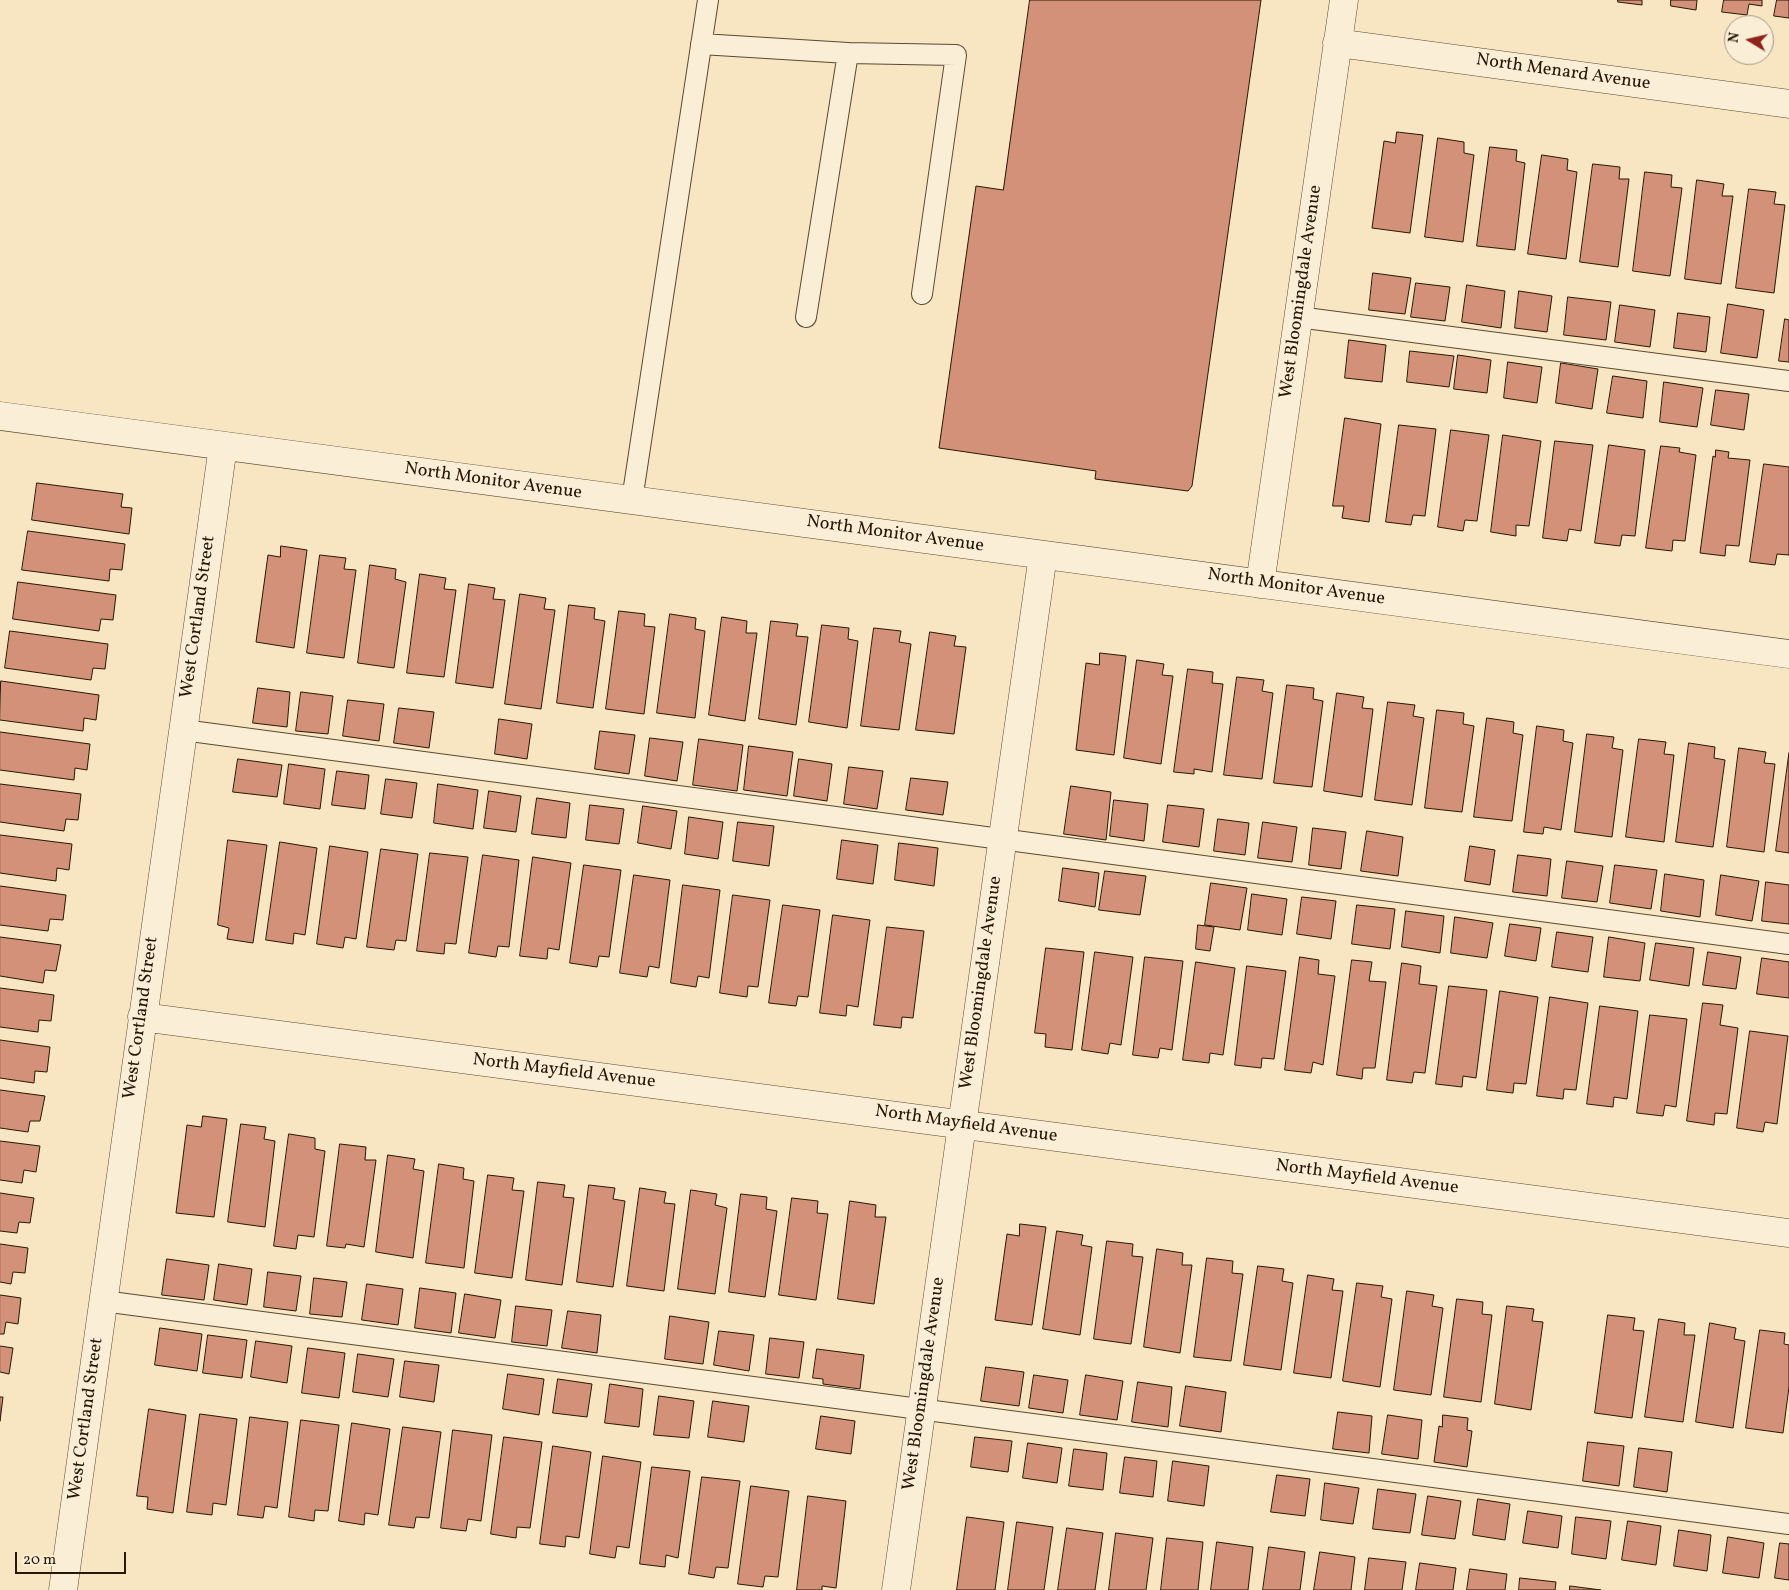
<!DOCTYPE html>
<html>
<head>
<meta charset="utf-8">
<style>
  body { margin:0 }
  #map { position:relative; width:1789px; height:1590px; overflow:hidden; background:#f8e5c2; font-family:Vollkorn,serif }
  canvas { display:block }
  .north { position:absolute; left:1724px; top:15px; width:50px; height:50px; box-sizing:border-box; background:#faeed7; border:1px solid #a69882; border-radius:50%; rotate:279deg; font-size:14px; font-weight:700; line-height:20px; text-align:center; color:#271703 }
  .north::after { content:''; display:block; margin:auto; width:18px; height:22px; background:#8f2418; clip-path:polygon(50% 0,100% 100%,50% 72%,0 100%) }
  .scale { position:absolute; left:15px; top:1552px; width:111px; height:22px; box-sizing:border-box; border:2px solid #271703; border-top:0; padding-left:6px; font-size:15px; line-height:18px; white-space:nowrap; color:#271703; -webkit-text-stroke:4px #faeed7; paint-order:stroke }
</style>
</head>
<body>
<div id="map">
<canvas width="1789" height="1590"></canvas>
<div class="north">N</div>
<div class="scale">20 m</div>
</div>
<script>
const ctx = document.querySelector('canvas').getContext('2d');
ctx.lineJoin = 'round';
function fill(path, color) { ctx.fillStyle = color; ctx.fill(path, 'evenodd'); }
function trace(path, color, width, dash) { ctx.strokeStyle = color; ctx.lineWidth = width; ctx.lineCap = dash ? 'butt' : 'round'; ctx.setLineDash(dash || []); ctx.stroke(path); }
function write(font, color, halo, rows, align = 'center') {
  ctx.font = font + ' Vollkorn,serif'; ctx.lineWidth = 4.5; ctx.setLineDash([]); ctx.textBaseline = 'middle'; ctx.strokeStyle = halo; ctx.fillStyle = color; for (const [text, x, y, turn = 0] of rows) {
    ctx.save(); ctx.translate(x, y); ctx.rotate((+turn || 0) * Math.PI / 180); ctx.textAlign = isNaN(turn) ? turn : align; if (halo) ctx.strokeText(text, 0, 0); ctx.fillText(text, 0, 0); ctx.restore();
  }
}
const building = new Path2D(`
  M1030 0H1261L1192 486 1188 491 1095 479 1096 471 939 448 976 186 1003 190Z
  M1618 0H1642V5L1618 2Z
  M1671 0H1697L1696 10 1671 6Z
  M1724 0H1762V6L1749 4 1747 15 1722 12Z
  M1777 0H1789V18L1774 16Z
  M1397 132 1423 135 1410 233 1372 228 1384 141 1395 143Z
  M1438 138 1464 142V153L1474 155 1463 242 1425 237Z
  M1490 147 1517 150 1516 161 1525 163 1515 250 1477 246Z
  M1542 155 1568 159 1567 170 1577 172 1566 259 1528 254Z
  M1593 164 1620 167 1619 179H1629L1618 267 1580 262Z
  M1645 172 1672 175 1671 187 1682 188 1670 276 1633 271Z
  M1697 180 1724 184 1722 196H1733L1721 284 1685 279Z
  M1749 189 1776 192 1774 204 1785 205 1774 293 1736 288Z
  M1373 273 1411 278 1405 314 1369 310Z
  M1416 283 1450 287 1445 321 1411 317Z
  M1467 285 1505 291 1501 328 1462 322Z
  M1519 291 1552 296 1547 332 1515 328Z
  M1568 297 1611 302 1606 340 1564 335Z
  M1728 304 1764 310 1757 358 1721 353Z
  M1620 305 1655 310 1650 347 1615 342Z
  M1678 313 1710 317 1706 352 1674 348Z
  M1785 319 1789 320V362L1779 361Z
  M1349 340 1386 345 1382 382 1345 378Z
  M1410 351 1454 356 1449 387 1407 382Z
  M1458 355 1491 360 1487 393 1454 389Z
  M1508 362 1542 367 1537 403 1504 398Z
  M1561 363 1598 369 1592 409 1556 403Z
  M1613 376 1647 381 1643 418 1607 413Z
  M1664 382 1703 388 1697 427 1660 422Z
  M1716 390 1749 394 1744 430 1711 425Z
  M1345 418 1381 424 1369 522 1342 518 1344 506H1333Z
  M1399 425 1436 429 1425 516 1413 515 1411 525 1386 522Z
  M1451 430 1489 435 1477 521 1465 520 1463 531 1438 527Z
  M1503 435 1541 441 1529 526 1516 525V536L1491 532Z
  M1555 441 1593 445 1581 531 1569 529 1567 541 1543 538Z
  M1609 445 1645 450 1635 536 1622 535 1620 546 1595 543Z
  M1661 446 1680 448 1679 452 1696 455 1685 541 1673 540 1672 551 1646 548Z
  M1716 450 1729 452 1728 458 1750 460 1739 546 1726 545 1725 556 1700 553 1713 456 1715 457Z
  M1764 464 1789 467V555L1777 554 1775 565 1750 562Z
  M37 483 123 494 121 507 132 508 129 534 32 520Z
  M28 531 125 544 122 570 110 569 109 581 22 570Z
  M281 546 307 550 294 648 256 642 268 555 280 557Z
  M320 555 346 558 344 569 356 570 344 658 307 653Z
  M370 565 396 569 395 579 406 582 394 668 358 663Z
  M420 574 446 578 444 589 456 590 444 677 407 673Z
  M18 582 116 595 113 620 101 619 99 631 13 619Z
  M469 584 495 588 493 599 505 600 493 688 456 683Z
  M520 594 546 598 544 609 555 610 541 709 505 704Z
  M569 605 595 608 594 619 605 621 593 708 557 703Z
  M619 611 645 614 644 626 655 627 644 714 606 709Z
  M670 614 696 618 695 629 705 631 695 718 657 713Z
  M722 617 747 621 746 633H757L745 721 709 715Z
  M771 621 798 624 796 636 808 637 796 725 759 719Z
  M822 625 849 628 848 639 858 641 847 728 809 722Z
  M874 628 901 631 899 642 911 644 899 730 861 726Z
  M10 631 108 644 105 669 93 668 91 680 5 668Z
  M930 632 956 636 954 646 966 647 954 734 916 730Z
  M1100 653 1126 656 1114 755 1076 750 1086 663 1099 665Z
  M1137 660 1164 664 1162 675 1173 676 1161 764 1124 758Z
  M1188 669 1213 672 1212 683 1223 684 1212 772 1194 769V774L1174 772Z
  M1237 677 1264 680 1262 691 1273 693 1262 779 1224 775Z
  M1 681 99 695 96 720 84 718 83 731 0 720Z
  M1287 685 1314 688 1313 699 1323 701 1312 787 1274 783Z
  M258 688 290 692 287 727 253 723Z
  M301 692 333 696 328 734 296 731Z
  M1337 693 1364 697 1362 708 1373 709 1362 797 1324 791Z
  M348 700 384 704 379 741 343 736Z
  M1388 702 1415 705 1413 716 1424 718 1412 805 1375 800Z
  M399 708 434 712 429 748 394 743Z
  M1437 710 1464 713 1463 724 1474 726 1462 812 1425 808Z
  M1487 718 1514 722 1513 733 1523 735 1512 821 1474 817Z
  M499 719 532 724 527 759 495 754Z
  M1537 726 1564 730 1563 741 1573 743 1561 830 1544 827 1543 834 1524 832Z
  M600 731 635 735 629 774 595 769Z
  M0 732 90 744 87 770 75 768 74 780 0 770Z
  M1587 734 1614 737 1612 748 1623 750 1612 837 1575 832Z
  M650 738 683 742 677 781 645 776Z
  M699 739 743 745 737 791 693 785Z
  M1639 739 1666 742 1664 754 1674 755 1664 842 1626 837Z
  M1689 743 1715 747 1714 758 1725 760 1713 847 1676 842Z
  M749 746 793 752 787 796 744 790Z
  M1739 748 1766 752 1764 763 1775 764 1764 852 1727 847Z
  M1789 753V853L1776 851Z
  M238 759 282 765 277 797 233 792Z
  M799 759 832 764 827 801 794 796Z
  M289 764 325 769 320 809 284 804Z
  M849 767 883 771 877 809 844 804Z
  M337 771 369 775 365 809 332 805Z
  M911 778 948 782 943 815 906 810Z
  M386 779 417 783 412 818 381 814Z
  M0 784 81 794 78 820 66 819 64 831 0 822Z
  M438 784 478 790 473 829 434 823Z
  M1071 786 1111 792 1106 840 1064 834Z
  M489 791 521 796 516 832 484 828Z
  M537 798 570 803 566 838 532 834Z
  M1114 800 1148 804 1144 841 1110 836Z
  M590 805 624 809 619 844 586 840Z
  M1168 805 1204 809 1199 847 1163 842Z
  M643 806 677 811 671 849 638 843Z
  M689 817 723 822 718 859 685 854Z
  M1218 819 1249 823 1245 855 1214 851Z
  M738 822 774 826 769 866 733 861Z
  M1263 822 1297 827 1292 862 1258 858Z
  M1313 828 1346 832 1341 869 1309 865Z
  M1367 831 1403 837 1398 876 1361 871Z
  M0 835 72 844 69 870 57 868 56 881 0 873Z
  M228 840 267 845 253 943 227 939 229 928 218 925Z
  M842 840 878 845 873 884 837 879Z
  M280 842 317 848 305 935 294 933 293 944 266 940Z
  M899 843 938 848 934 886 895 880Z
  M330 846 368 852 356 939 345 937 343 948 317 944Z
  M1470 846 1495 850 1490 885 1465 881Z
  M381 849 418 854 406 941 396 940 394 950 367 947Z
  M430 853 468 857 456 944 445 943 444 954 417 951Z
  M483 855 519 860 509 947 498 946 496 957 469 953Z
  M1518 855 1551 859 1547 896 1513 892Z
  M533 857 571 863 559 950 548 948 547 959 520 956Z
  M1567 861 1603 866 1597 902 1562 898Z
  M584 865 621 870 609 957 599 956 597 967 570 963Z
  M1615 865 1657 870 1651 909 1610 903Z
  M1063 868 1099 873 1095 907 1059 901Z
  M1105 871 1146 876 1140 915 1099 910Z
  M1665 874 1704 880 1700 917 1661 911Z
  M634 875 670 880 659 968 649 966 647 977 620 973Z
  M1721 875 1759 881 1752 921 1716 915Z
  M1766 882 1789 885V924L1762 921Z
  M1211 883 1247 888 1240 930 1205 925Z
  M683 885 720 890 709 978 698 976 696 987 671 983Z
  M0 886 66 895 63 920 50 919 48 931 0 925Z
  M1252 894 1287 899 1282 935 1248 930Z
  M733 895 770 900 758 987 748 986 747 997 720 993Z
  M1302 897 1336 901 1331 939 1297 934Z
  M783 905 820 910 808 997 798 996 796 1006 769 1003Z
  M1357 905 1395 909 1390 949 1352 944Z
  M1406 911 1444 916 1440 953 1402 947Z
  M833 915 870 920 858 1007 847 1005 846 1016 820 1013Z
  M1455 917 1493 923 1487 958 1451 953Z
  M1510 924 1541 928 1536 961 1505 956Z
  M1198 925 1214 927 1210 951 1196 949Z
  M887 927 924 931 913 1018 902 1017 901 1028 874 1025Z
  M1557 932 1593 937 1588 972 1552 967Z
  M0 937 61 945 56 971 45 970 43 983 0 976Z
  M1609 937 1645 943 1640 981 1604 977Z
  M1656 943 1694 948 1689 986 1650 980Z
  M1046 948 1084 952 1072 1050 1045 1047 1046 1034 1035 1033Z
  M1095 952 1133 957 1121 1045 1110 1043 1108 1054 1082 1050Z
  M1708 952 1741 957 1736 989 1703 985Z
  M1145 957 1183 961 1172 1050 1160 1048 1158 1058 1133 1055Z
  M1300 957 1319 960 1318 974 1335 976 1323 1065 1313 1062 1311 1073 1285 1070Z
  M1762 958 1789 962V998L1757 994Z
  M1352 960 1372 962 1369 981 1386 982 1375 1068H1363L1362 1079 1337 1075Z
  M1196 962 1235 968 1223 1055 1210 1053 1209 1063 1183 1060Z
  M1402 963 1421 966 1419 984 1437 986 1425 1073 1414 1072 1412 1083 1387 1080Z
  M1247 966 1286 971 1274 1059 1262 1058 1261 1068 1235 1065Z
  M1449 986 1487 990 1476 1078 1463 1076 1462 1087 1436 1084Z
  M0 988 54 995 51 1021 39 1020 38 1032 0 1027Z
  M1500 991 1538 997 1526 1084 1514 1083 1513 1093 1487 1090Z
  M1550 997 1588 1003 1576 1090 1564 1089 1563 1099 1537 1096Z
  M1703 1003 1723 1005 1720 1025 1738 1028 1727 1114 1715 1113 1714 1125 1687 1121Z
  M1600 1006 1638 1011 1627 1099 1614 1097 1613 1107 1587 1104Z
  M1650 1015 1687 1019 1676 1107 1665 1105 1663 1116 1637 1113Z
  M1750 1031 1788 1036 1777 1124 1765 1122 1763 1132 1737 1128Z
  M0 1040 50 1047 47 1072 35 1071 34 1083 0 1078Z
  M0 1090 45 1096 40 1121H30L28 1132 0 1128Z
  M203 1116 227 1119 214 1217 176 1213 187 1125 201 1127Z
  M241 1124 266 1127 264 1139 275 1141 265 1227 228 1222Z
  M289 1134 315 1138V1149L325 1151 314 1237 298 1235 296 1249 274 1246Z
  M0 1141 40 1146 36 1172 24 1170 22 1183 0 1180Z
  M340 1144 366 1147 365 1160H376L364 1247 346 1244 345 1248 327 1246Z
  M388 1155 415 1159 413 1169 424 1171 413 1258 376 1252Z
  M439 1164 464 1168 463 1179 474 1181 464 1268 426 1263Z
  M488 1175 514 1178 512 1190 524 1191 512 1278 475 1273Z
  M538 1182 565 1185 563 1197 574 1198 562 1285 526 1280Z
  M589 1185 615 1188 613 1199 625 1201 613 1287 577 1282Z
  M640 1188 666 1192 664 1203 675 1204 664 1291 627 1286Z
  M691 1190 717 1194 715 1205 727 1208 715 1294 678 1289Z
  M0 1193 34 1198 30 1223 19 1222 17 1233 0 1231Z
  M741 1194 767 1197 766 1209 777 1211 765 1297 729 1292Z
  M792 1198 818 1201 817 1213 828 1214 816 1300 779 1295Z
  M850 1201 876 1205 875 1217H886L874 1304 838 1299Z
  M1020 1224 1046 1227 1032 1325 995 1320 1007 1234 1019 1236Z
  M1057 1231 1083 1235 1081 1245 1092 1247 1080 1335 1043 1329Z
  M1107 1241 1133 1244 1132 1256 1143 1257 1131 1344 1094 1339Z
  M0 1244 28 1248 25 1273 13 1272 11 1284 0 1282Z
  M1157 1249 1183 1253 1182 1265H1192L1180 1353 1144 1347Z
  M1207 1258 1233 1261 1232 1273 1243 1274 1231 1361 1194 1357Z
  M167 1259 209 1265 204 1300 162 1295Z
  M219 1264 252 1269 247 1305 214 1300Z
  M1258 1266 1284 1269 1282 1281 1293 1283 1281 1370 1244 1365Z
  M268 1272 301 1276 296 1311 264 1307Z
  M1308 1275 1334 1279 1332 1290 1343 1291 1331 1378 1294 1373Z
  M314 1278 347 1282 342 1317 310 1314Z
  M1357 1283 1383 1286 1381 1297 1392 1299 1380 1387 1343 1381Z
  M367 1284 403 1289 398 1325 362 1320Z
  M420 1288 456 1293 451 1333 415 1328Z
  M1407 1291 1434 1295 1432 1306 1443 1308 1431 1395 1394 1390Z
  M465 1294 501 1300 495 1338 459 1333Z
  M0 1295 21 1298 18 1324 6 1322 4 1334H0Z
  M1457 1299 1483 1302 1482 1314 1492 1315 1481 1402 1444 1397Z
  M516 1306 552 1310 547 1346 512 1342Z
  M1507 1306 1534 1309 1532 1321 1543 1322 1531 1410 1495 1404Z
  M568 1311 601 1315 597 1353 562 1348Z
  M1608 1315 1635 1318 1633 1330 1644 1331 1632 1418 1595 1413Z
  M670 1316 709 1322 703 1364 665 1359Z
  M1659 1319 1685 1323 1684 1335H1695L1683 1422 1645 1417Z
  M1710 1323 1736 1328 1734 1339 1745 1341 1733 1428 1696 1422Z
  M160 1328 202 1334 197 1371 155 1365Z
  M1760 1330 1785 1333 1784 1344 1789 1345V1387L1783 1433 1746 1428Z
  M719 1331 754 1335 749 1371 714 1365Z
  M208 1335 247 1340 242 1378 203 1373Z
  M770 1338 804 1342 799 1378 766 1374Z
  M256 1341 292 1346 287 1383 251 1377Z
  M0 1346 13 1348 9 1374 0 1372Z
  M308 1348 345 1353 339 1398 302 1393Z
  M817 1349 864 1355 860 1389 823 1384V1379L813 1378Z
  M358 1354 394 1359 388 1397 353 1392Z
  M405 1361 439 1365 434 1402 400 1397Z
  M986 1367 1024 1372 1019 1406 981 1401Z
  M508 1374 544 1379 539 1415 503 1409Z
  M1034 1375 1068 1380 1063 1413 1029 1408Z
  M1086 1375 1123 1381 1117 1420 1080 1415Z
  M558 1379 592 1384 587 1417 553 1413Z
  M1138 1382 1172 1387 1168 1427 1132 1422Z
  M610 1384 643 1389 639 1427 605 1423Z
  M1186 1386 1226 1392 1221 1432 1180 1426Z
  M659 1396 694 1401 689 1438 654 1435Z
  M0 1397H3L0 1421Z
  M713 1401 749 1406 744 1442 708 1437Z
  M149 1409 186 1415 173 1513 147 1509 148 1497 137 1496Z
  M1338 1412 1372 1416 1369 1453 1333 1449Z
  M200 1414 237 1419 226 1505 213 1503 212 1515 187 1512Z
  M1388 1415 1422 1420 1418 1459 1382 1454Z
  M1443 1415 1468 1418 1467 1430 1472 1431 1467 1467 1434 1462 1439 1426 1442 1427Z
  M821 1416 855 1421 851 1454 816 1449Z
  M250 1417 288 1422 277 1508 265 1506 263 1518 238 1515Z
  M301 1420 339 1425 328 1511 315 1510 314 1521 289 1517Z
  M352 1423 390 1429 378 1515 365 1513 364 1525 339 1521Z
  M403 1427 441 1432 429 1518 416 1517 414 1528 389 1525Z
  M453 1430 492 1435 481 1521 468 1519 466 1531 441 1528Z
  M504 1437 542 1442 530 1528 517 1527 516 1538 491 1534Z
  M975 1437 1012 1441 1008 1472 971 1467Z
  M1588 1442 1624 1446 1619 1486 1583 1481Z
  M1028 1443 1062 1448 1057 1483 1023 1478Z
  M553 1446 591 1452 579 1538 566 1536 565 1547 540 1544Z
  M1639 1448 1672 1452 1667 1492 1634 1487Z
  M1074 1449 1107 1453 1103 1490 1069 1486Z
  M603 1456 641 1462 629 1548 617 1546 615 1558 590 1554Z
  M1125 1457 1157 1461 1153 1497 1120 1493Z
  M1173 1461 1209 1466 1204 1506 1168 1501Z
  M652 1467 690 1471 678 1558 666 1555 665 1567 640 1564Z
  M1277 1475 1310 1479 1305 1516 1271 1512Z
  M702 1477 740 1481 728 1568 716 1567 714 1578 689 1574Z
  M1325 1483 1359 1488 1353 1524 1321 1520Z
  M751 1486 789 1491 778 1577 765 1576 763 1587 738 1584Z
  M1378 1489 1416 1494 1410 1533 1373 1529Z
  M808 1496 846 1501 836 1588 822 1586V1590H797Z
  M1428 1496 1461 1501 1455 1539 1422 1535Z
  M1478 1499 1510 1504 1505 1540 1473 1535Z
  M1528 1511 1562 1516 1558 1548 1523 1543Z
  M967 1517 1004 1522 995 1590H957Z
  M1576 1517 1611 1521 1606 1559 1572 1554Z
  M1628 1521 1661 1526 1656 1565 1622 1560Z
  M1017 1522 1053 1527 1044 1590H1008Z
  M1067 1528 1103 1533 1095 1590H1058Z
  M1679 1530 1711 1535 1707 1571 1674 1566Z
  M1116 1533 1153 1538 1146 1590H1109Z
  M1728 1537 1764 1543 1759 1578 1723 1573Z
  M1167 1538 1203 1542 1198 1590H1161Z
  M1217 1542 1253 1547 1248 1590H1211Z
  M1780 1543 1789 1544V1580L1775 1578Z
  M1269 1547 1305 1552 1300 1590H1263Z
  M1320 1552 1355 1557 1351 1590H1314Z
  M1369 1558 1406 1562 1402 1590H1365Z
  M1420 1563 1456 1568 1453 1590H1416Z
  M1470 1569 1507 1574 1505 1590H1467Z
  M1520 1578 1556 1582 1555 1590H1519Z
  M1570 1586 1601 1590H1570Z`);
const service = new Path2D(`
  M701 44 848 53 806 317
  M848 53 956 55 922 294
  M1298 317 1789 381
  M632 500 708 0
  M183 730 1789 944
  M103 1301 1789 1524`);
const minor = new Path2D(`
  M1337 43 1789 104
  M0 416 1789 654
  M1260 584 1344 0
  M142 1017 1789 1233
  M63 1590 223 446
  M896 1590 1043 555`);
const streetNames = [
  ["North Menard Avenue",1563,73,8],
  ["West Bloomingdale Avenue",1302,292,-82],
  ["North Monitor Avenue",493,482,8],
  ["North Monitor Avenue",895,535,8],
  ["North Monitor Avenue",1296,588,8],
  ["West Cortland Street",199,617,-82],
  ["West Bloomingdale Avenue",982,983,-82],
  ["West Cortland Street",142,1018,-82],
  ["North Mayfield Avenue",564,1072,7],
  ["North Mayfield Avenue",966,1125,8],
  ["North Mayfield Avenue",1367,1178,7],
  ["West Bloomingdale Avenue",925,1384,-82],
  ["West Cortland Street",87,1419,-82]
];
fill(building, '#d49179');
trace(building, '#271703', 1);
trace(service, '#5b4a33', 22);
trace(minor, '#5b4a33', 29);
trace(service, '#faeed7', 20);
trace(minor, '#faeed7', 28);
write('18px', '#271703', '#faeed7', streetNames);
</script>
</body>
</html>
